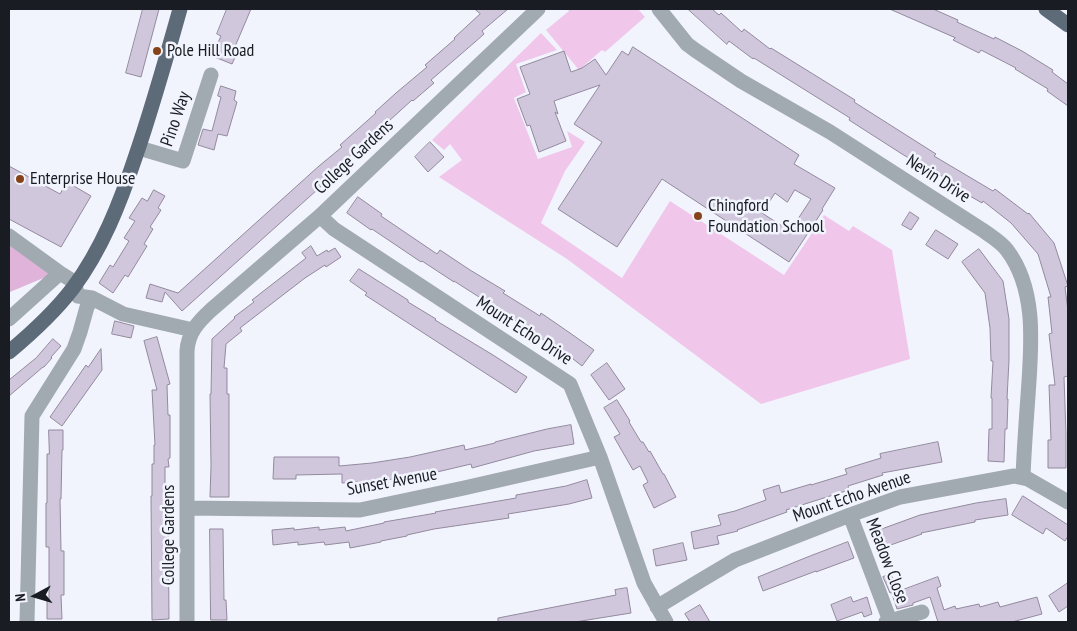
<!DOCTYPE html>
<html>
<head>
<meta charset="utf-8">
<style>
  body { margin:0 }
  #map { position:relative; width:1077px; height:631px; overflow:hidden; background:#f2f4fd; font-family:"PT Sans Narrow",sans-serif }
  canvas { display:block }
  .frame { position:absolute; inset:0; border:10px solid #1a1c24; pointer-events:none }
  .north { position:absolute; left:10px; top:571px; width:50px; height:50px; -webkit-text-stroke:4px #f2f4fd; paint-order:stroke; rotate:264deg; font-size:14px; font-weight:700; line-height:20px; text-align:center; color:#1a1c24 }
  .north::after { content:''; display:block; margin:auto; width:18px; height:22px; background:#1a1c24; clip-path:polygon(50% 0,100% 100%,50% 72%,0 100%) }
</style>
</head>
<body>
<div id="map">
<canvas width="1077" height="631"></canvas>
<div class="frame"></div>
<div class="north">N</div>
</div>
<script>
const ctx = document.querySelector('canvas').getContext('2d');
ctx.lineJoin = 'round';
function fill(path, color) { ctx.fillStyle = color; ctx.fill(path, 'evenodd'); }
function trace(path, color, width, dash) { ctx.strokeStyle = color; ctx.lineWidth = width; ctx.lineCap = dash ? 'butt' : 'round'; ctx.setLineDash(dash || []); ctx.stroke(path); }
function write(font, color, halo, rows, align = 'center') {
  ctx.font = font + ' "PT Sans Narrow",sans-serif'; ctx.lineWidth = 5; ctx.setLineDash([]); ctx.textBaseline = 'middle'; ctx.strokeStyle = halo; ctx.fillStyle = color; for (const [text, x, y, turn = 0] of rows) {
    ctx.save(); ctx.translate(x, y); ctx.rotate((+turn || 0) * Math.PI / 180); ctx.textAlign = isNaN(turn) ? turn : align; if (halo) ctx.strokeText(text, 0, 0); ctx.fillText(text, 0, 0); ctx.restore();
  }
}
const green = new Path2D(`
  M568 9H638L645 17 605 52 602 50 579 70 546 30 569 11Z
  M541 33 557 50 516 64 526 92 514 98 538 159 572 147 567 131 585 142 565 171 541 223 622 278 670 201 784 275 824 215 849 231 853 226 892 250 910 359 761 404 567 259 439 177 462 160 450 144 444 150 432 140Z`);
const forest = new Path2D(`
  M9 243 53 274 10 292Z`);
const building = new Path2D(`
  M143 9H159L141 77 126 73Z
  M227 9H251L234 49 238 51 232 64 212 56 221 36 217 34Z
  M475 9H508L482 31 484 34 475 42 431 80 434 83 413 101 412 100 378 131 379 133 345 160 347 162 325 179 327 181 182 311 165 292 162 302 146 298 150 284 178 293 319 166 342 147 340 145 376 113 375 112 396 93 427 67 425 65 455 39 454 38 480 14Z
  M688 9H712L719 15 721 13 742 32 744 29 770 49 771 48 855 100 854 102 936 154 934 156 993 191 995 189 1028 214 1029 213 1054 243 1068 286 1065 287 1068 311V376L1064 377 1066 434V468H1048V440H1051L1049 385H1055L1049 334 1052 333 1048 297H1051L1038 254 1011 223 983 201 982 203 958 189 960 186 927 168V169L902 154 849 120 850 118 754 58 753 59 729 41 727 44Z
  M890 9H933L958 20 957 22 994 39 995 37 1022 51 1053 70 1052 72 1068 84V106L1047 91 1048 89 1015 69 1016 68 981 50 979 53 953 40 955 38Z
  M633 47 799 155 794 164 835 188 822 209 823 210 789 262 662 179 617 247 558 209 602 142 574 124 600 85 554 101 558 114 555 112 566 141 539 152 530 125 527 126 517 99 530 94 520 67 564 51 571 72 582 68 595 59 606 75 622 51 628 55ZM795 190 811 199 790 231 762 213 775 193 787 202Z
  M221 86 236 91 234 100 237 102 227 136 218 134 214 150 198 145 203 129 212 131 221 97 218 96Z
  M430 142 444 157 428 172 415 157Z
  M9 166 60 194 67 182 91 196 61 247 9 219Z
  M154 190 165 196 158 208 161 210 150 227 153 229 144 244 147 246 128 277 125 275 113 293 99 283 110 265 113 267 129 241 124 238 135 221 129 218 142 198 147 201Z
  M358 197 382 214 381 216 437 254 440 250 470 270 505 291 503 293 540 316 541 313 570 333 594 350 582 366 554 344 553 346 501 311 454 281V282L422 261 421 262 372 229 371 230 347 213Z
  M910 212 919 218 911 230 902 225Z
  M936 230 958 244 948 259 926 245Z
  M311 246 317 256 327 250 328 252 335 248 341 257 326 267 325 265 305 278 240 328 242 331 226 344 224 368H227V394H229V497H210L211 466 210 394H211L212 339 235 318 234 317 254 302 252 300 306 258 302 253Z
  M979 249 1003 281 1009 319V360L1007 399H1008L1007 429H1005L1004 462 988 461 989 429H992V398H991L993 361H991L990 328 985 293 962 262Z
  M359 269 408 300V302L436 319 435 320 493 355 527 377 516 393 365 295 367 293 350 281Z
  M115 321 134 326 131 338 112 334Z
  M157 337 170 384 167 385 168 415H170V458L168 459 169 467H165V485H169V502H168L169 619 152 620 151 496H152V464H154V445H155L152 390H157L144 341Z
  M53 339 61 346 51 357 52 358 44 367H43L9 396V380L36 358Z
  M101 349 102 370 62 426 50 417 86 365 88 367Z
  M607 363 625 389 609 400 591 375Z
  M617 400 630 421 629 422 641 442H643L649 452 650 451 663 474H664L676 497 654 508 643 485 648 482 640 466 633 470 614 437 620 434 604 408Z
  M571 425 574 444 534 451 472 468 471 464 420 476V475L379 481 342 483V474L296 475V479H273L274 457H339V466L372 463 410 457 464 445 465 450 495 443V442L547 429Z
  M49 430H63V450H62L61 499H60L61 551H64V595H61L62 619H47V600H49V547H46V503H47V454H49Z
  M938 442 942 462 882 473 883 475 848 486 849 490 786 510 787 512 737 530 738 531 717 536 719 544 694 549 691 532 721 525 718 515 735 511 766 500 763 490 779 485 781 493 811 484V485L847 474 845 469 881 458 880 454Z
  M587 480 592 498 569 504 508 514 509 518 434 529 407 535V536L381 541V542L350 548 349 542 325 545 324 542 298 545V542L273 545 272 530 294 528V530L319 527V530L345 527 346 531 384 523V522L436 513 435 512 516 498V495L566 486Z
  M1023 496 1068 525V536L1065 541 1046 528 1043 534 1012 515Z
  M1006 499 1008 515 975 520V522L921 533 922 534 882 548 876 531 920 515 976 503Z
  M210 529H223L224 600H226L227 620H211Z
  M848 542 854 558 816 572V571L763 591 758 577 810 556Z
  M683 543 687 560 656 566 653 550Z
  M891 574 897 591 890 593 883 577Z
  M938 577 941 586 937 588 944 610 955 606 956 609 979 604 980 607 998 602 1000 607 1037 597 1042 614 1012 622H938L930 597 913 603V605L897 609 892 594Z
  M1068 583V606L1059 612 1049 596Z
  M627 588 631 613 575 622H498V618L616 595 615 590Z
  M851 597 853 602 867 597 872 614 864 617 862 612 837 621 831 605Z
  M700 605 710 622H690L685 614Z`);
const minor = new Path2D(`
  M659 9 687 44 695 50 741 81 830 132 984 231C992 237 1001 242 1007 250 1038 291 1031 349 1028 396 1026 423 1024 450 1023 477
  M139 148 183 161 211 75
  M320 216 334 229 570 384 600 457 644 583 666 622
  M9 236 60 273 76 283
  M75 286 78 296 92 298 123 314 193 330
  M9 319 60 273
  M187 508 360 510 464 488 600 457
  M850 515 890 621
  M657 607 698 582 735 560 850 515 900 497 1014 476 1028 479 1068 502
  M27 622 32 416 74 349 80 332 87 307 92 298
  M187 622V351C188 333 198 322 211 310L320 216 538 9
  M886 622 922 612`);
const major = new Path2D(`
  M1046 9 1068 25
  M9 352C33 332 54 313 73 288 102 249 120 203 135 158 152 109 166 59 180 9`);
const markers = [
  [157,51,5,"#864218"],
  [20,179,5,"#864218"],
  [698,216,5,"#864218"]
];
const poiNames = [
  ["Pole Hill Road",167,51],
  ["Enterprise House",30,179],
  ["Chingford",708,206],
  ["Foundation School",708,227]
];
const streetNames = [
  ["Pino Way",176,119,-71],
  ["College Gardens",354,157,-43],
  ["Nevin Drive",938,179,33],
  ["Mount Echo Drive",524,331,33],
  ["Sunset Avenue",392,482,-10],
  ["Mount Echo Avenue",852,497,-19],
  ["College Gardens",169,535,-90],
  ["Meadow Close",887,561,69]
];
fill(green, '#f0c6eb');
fill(forest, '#e0b3db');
fill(building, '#d0c7dd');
trace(building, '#92899e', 1);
trace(minor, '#a1a9b1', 15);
trace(major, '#5d6a78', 15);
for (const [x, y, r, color] of markers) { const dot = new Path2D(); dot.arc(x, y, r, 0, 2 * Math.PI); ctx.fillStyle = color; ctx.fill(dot); trace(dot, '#f2f4fd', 2); }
write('18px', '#1a1c24', '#f2f4fd', poiNames, 'left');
write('18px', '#1a1c24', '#f2f4fd', streetNames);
</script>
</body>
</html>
